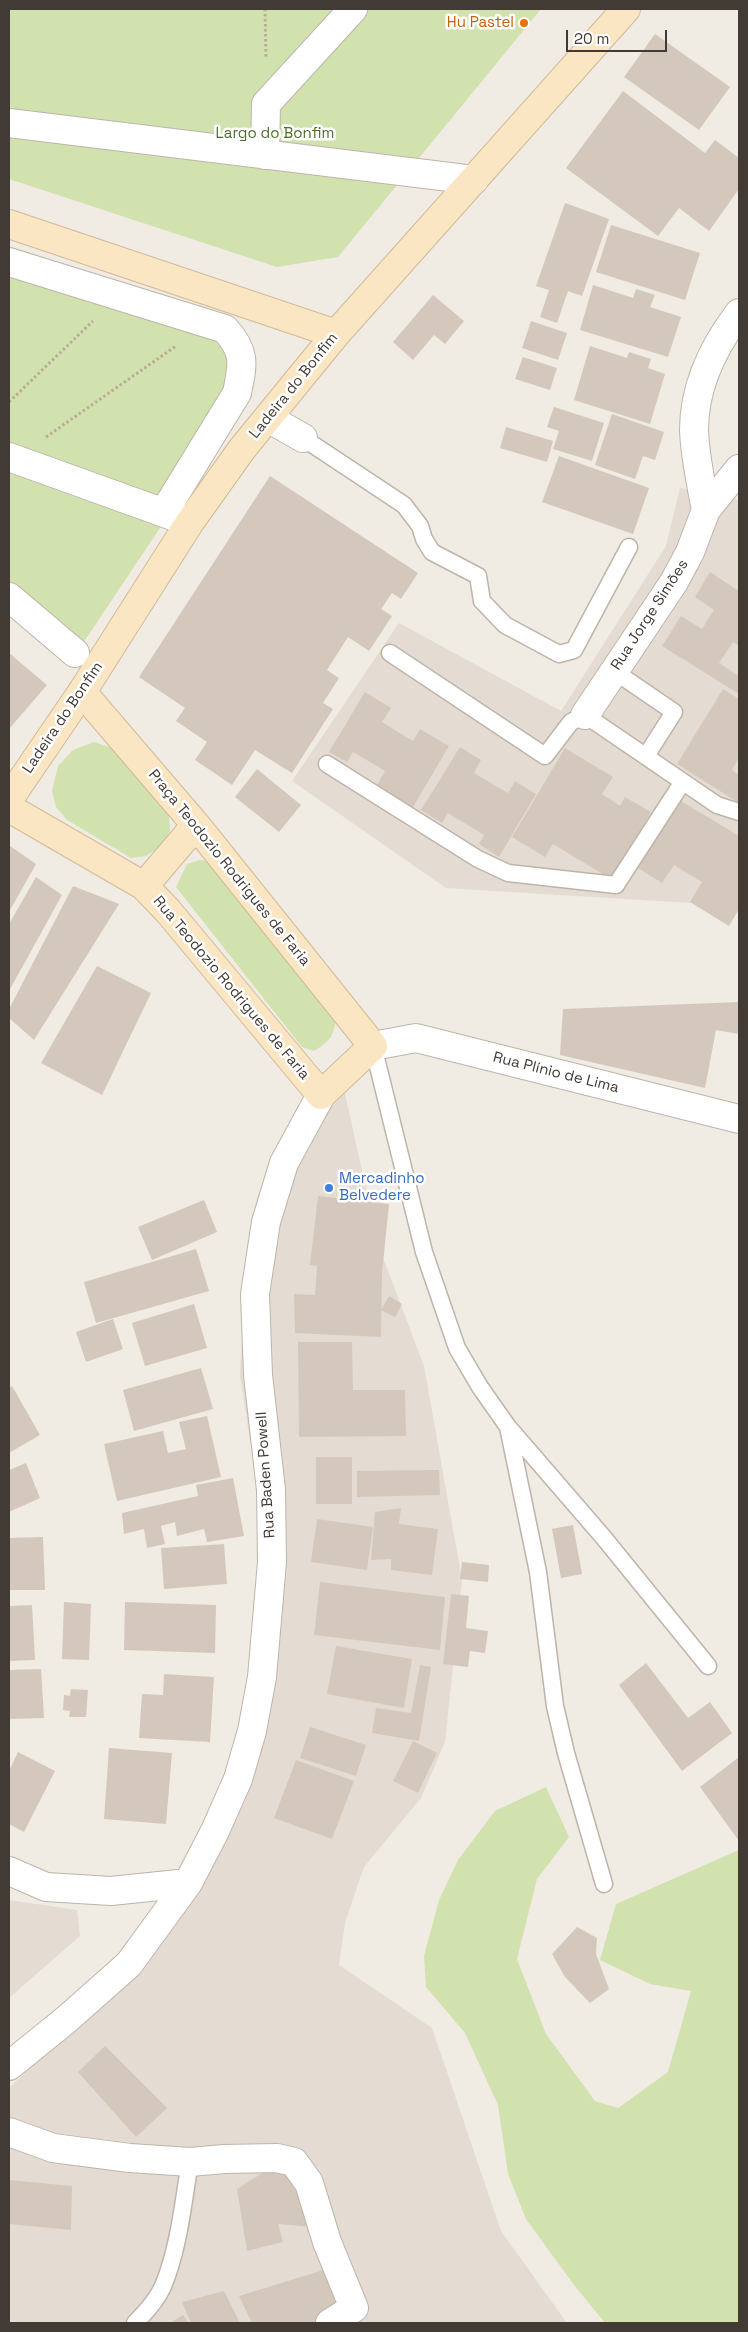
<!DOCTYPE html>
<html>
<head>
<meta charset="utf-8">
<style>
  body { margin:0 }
  #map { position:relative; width:748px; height:2332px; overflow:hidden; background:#f0ebe3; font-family:"Space Grotesk",sans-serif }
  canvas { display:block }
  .frame { position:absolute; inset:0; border:10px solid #423a34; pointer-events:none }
  .scale { position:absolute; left:566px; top:30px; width:101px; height:22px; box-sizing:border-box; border:2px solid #423a34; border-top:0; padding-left:6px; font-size:15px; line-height:18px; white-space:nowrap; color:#423a34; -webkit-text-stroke:4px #fff; paint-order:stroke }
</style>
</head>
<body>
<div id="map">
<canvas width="748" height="2332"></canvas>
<div class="frame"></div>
<div class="scale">20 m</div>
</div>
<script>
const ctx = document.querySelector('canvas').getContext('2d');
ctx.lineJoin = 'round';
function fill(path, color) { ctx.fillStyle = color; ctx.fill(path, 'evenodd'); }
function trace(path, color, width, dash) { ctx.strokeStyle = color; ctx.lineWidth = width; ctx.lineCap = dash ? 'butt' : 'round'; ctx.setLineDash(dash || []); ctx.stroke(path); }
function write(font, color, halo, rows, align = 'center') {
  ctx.font = font + ' "Space Grotesk",sans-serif'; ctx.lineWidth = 5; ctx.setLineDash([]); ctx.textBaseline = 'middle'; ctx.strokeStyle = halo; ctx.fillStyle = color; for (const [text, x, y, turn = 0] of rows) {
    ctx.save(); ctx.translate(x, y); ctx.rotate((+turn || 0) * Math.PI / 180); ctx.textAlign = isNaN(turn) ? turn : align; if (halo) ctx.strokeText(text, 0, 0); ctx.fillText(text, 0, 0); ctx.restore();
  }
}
const residential = new Path2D(`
  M680 488 739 500V906L446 888 292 781 399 623 561 711 666 546Z
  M344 1089 379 1247 424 1366 462 1580 445 1742 421 1798 364 1867 345 1923 339 1965 432 2028 501 2231 567 2323H9V2088L143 1963 219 1816 257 1691 263 1526 240 1375 247 1254 278 1152Z
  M9 1900 77 1910 80 1936 9 1998Z`);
const green = new Path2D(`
  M9 9H541L338 257 277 267 9 179Z
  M9 246 227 317 240 408 75 655 9 612Z
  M94 742 124 752 169 812 170 831 162 846 146 856 131 858 67 820 56 807 52 791 58 766 73 750Z
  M200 860 213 861 335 1016C336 1035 330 1041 314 1051L302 1047 176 887 187 864Z
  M546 1787 569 1837 537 1879 517 1959 546 2034 595 2101 618 2108 668 2072 691 1991 650 1984 600 1960 616 1904 739 1850V2323H605L574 2285 526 2219 508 2174 498 2105 465 2033 426 1987 424 1956 439 1900 458 1860 495 1811Z`);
const building = new Path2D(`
  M655 34 730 87 699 130 624 77Z
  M623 91 705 153 715 140 739 158V189L709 231 679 208 658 236 566 168Z
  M565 203 609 219 582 296 568 291 557 323 540 317 549 290 536 286Z
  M611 225 700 253 685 300 596 272Z
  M593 285 633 298 636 289 655 295 650 307 681 317 668 357 580 330Z
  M433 295 464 321 445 344 434 335 413 360 393 342Z
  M531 321 567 333 558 360 522 348Z
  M590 346 627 358 629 352 651 359 648 368 665 374 650 424 574 400Z
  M523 357 557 368 550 390 515 379Z
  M554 407 604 423 592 461 553 449 559 431 547 427Z
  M612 414 664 432 655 460 643 456 635 479 595 465Z
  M506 427 553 441 547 462 500 448Z
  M559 456 649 488 633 534 542 502Z
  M270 476 418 573 401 599 392 593 381 609 392 616 369 651 348 637 327 670 339 678 323 703 333 709 292 773 255 750 232 785 195 760 207 742 176 721 185 708 139 677Z
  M710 572 739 591V646L733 642 719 663 739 676V694L662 646 681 616 702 629 714 610 695 597Z
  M9 653 47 685 9 729Z
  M723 689 739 699V757L732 770 739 775V803L677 764Z
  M365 692 391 708 382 722 413 741 420 729 449 746 413 807 377 785 385 771 353 752 347 762 329 752Z
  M460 747 481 760 474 773 508 793 515 781 536 794 499 857 479 844 484 835 448 813 442 823 421 810Z
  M565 748 613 777 602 794 620 806 625 797 651 812 611 879 553 844 545 857 512 837Z
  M257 769 301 805 279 832 235 797Z
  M676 798 739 836V909L729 926 690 902 702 882 674 865 662 883 635 866Z
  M10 846 36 864 9 912V847Z
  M36 877 62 895 9 991V924Z
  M73 886 119 904 34 1040 9 1018V1009Z
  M97 966 151 993 102 1095 41 1063Z
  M739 1002V1034L716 1030 705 1088 560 1055 563 1009Z
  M318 1196 389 1204 382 1273 381 1337 295 1333 294 1294 315 1295 317 1266 310 1265Z
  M204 1200 217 1232 152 1260 138 1227Z
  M196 1249 209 1291 96 1323 84 1282Z
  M389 1296 402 1304 395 1317 381 1310Z
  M194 1304 207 1348 145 1366 132 1323Z
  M113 1319 123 1349 86 1362 76 1332Z
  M298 1342H352L353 1390H405L406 1436 299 1437Z
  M201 1368 213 1409 134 1431 123 1390Z
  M12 1386 40 1435 9 1453V1388Z
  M207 1416 221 1477 117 1501 104 1444 163 1431 168 1453 186 1449 179 1422Z
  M316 1457H352V1504H316Z
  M26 1463 40 1498 9 1512V1470Z
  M439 1470 440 1495 357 1497V1471Z
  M233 1478 244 1536 207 1542 204 1529 177 1536 175 1522 161 1526 165 1544 147 1548 144 1529 124 1534 122 1513 198 1496 196 1485Z
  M401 1508 399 1524 438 1529 432 1575 391 1570V1559L371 1560 375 1512Z
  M317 1519 373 1527 367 1570 311 1562Z
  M573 1525 582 1574 561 1578 552 1529Z
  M43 1537 45 1590H9V1538Z
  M224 1544 227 1584 164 1589 161 1548Z
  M462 1562 489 1565 488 1582 460 1579Z
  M320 1582 445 1597 440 1650 314 1635Z
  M451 1594 469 1596 466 1628 488 1631 485 1653 470 1651 468 1667 443 1664Z
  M64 1602 91 1604 89 1660 62 1659Z
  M125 1602 216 1605 215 1653 124 1650Z
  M32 1605 35 1660 9 1661V1606Z
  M336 1646 412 1659 404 1708 327 1694Z
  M646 1663 688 1718 710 1702 732 1733 682 1771 619 1685Z
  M420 1665 431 1667 419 1741 372 1733 376 1708 411 1713Z
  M41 1669 44 1718 9 1719V1670Z
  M164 1674 214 1677 210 1742 139 1738 142 1694 163 1695Z
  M71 1689 88 1690 86 1717H69L70 1711 63 1710 64 1695 70 1696Z
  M310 1727 366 1745 356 1776 300 1758Z
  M413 1741 437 1753 418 1793 393 1781Z
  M109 1748 172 1753 166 1824 104 1819Z
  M18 1752 55 1771 24 1832 9 1824V1771Z
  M739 1757V1841L700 1787Z
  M296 1760 354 1781 332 1839 274 1818Z
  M577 1927 597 1938 596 1954 609 1989 590 2003 565 1977 552 1954Z
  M105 2046 167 2108 136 2137 78 2072Z
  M264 2172 287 2174 313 2227 278 2224 283 2242 247 2251 237 2189Z
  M9 2180 72 2186 71 2230 9 2224Z
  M330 2268 339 2307 313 2323H252L239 2296Z
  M224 2291 240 2323H191L182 2302Z
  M183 2315 188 2323H170Z`);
const path = new Path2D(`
  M265 9 266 58
  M9 402 93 321
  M46 437 176 346`);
const lane = new Path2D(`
  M303 438 404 505 420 526 424 539 432 552 478 576 482 601 505 625 559 654 574 650 629 547
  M390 653 545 756 571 722 585 715 717 805 739 812
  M614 671 674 712 646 756
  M327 764 478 859 508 873 616 885 682 783
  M373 1046 424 1252 457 1348 480 1387 508 1427 538 1572 555 1706 566 1753 604 1884
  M509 1428 604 1538 708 1666
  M135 2323C145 2313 157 2300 163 2286 179 2248 183 2203 190 2162`);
const street = new Path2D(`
  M9 123 474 180
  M265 155 266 104 353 9
  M9 262 225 329C246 352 243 364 237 393L164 512
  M268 418 303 438
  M9 457 181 519
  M706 510C701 484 695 457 694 430 694 387 714 346 739 313
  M9 597 75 653
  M585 715 674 582 690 552 706 510 739 469
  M373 1046 416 1038 739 1119
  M9 1871 46 1887 111 1891 188 1883
  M9 2066 67 2019 129 1964 188 1883 215 1831 238 1779 252 1731 262 1677 272 1562 271 1490 258 1375 255 1294 266 1222 284 1163 321 1095
  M9 2132 53 2148 130 2158 190 2162 224 2159 277 2158 294 2162 309 2183 327 2242 354 2308 330 2323`);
const secondary = new Path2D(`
  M9 224 336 334
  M9 799 82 692 190 522 242 449 336 334 626 9
  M9 808 144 886 168 911 321 1095 373 1046 196 825 82 692
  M144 886 196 825`);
const markers = [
  [524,23,5,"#e8710a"],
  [329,1188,5,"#3f7fe0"]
];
const foodNames = [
  ["Hu Pastel",514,23]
];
const parkNames = [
  ["Largo do Bonfim",275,134]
];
const streetNames = [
  ["Ladeira do Bonfim",294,386,-51],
  ["Rua Jorge Simões",650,615,-57],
  ["Ladeira do Bonfim",63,718,-56],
  ["Praça Teodozio Rodrigues de Faria",229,868,51],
  ["Rua Teodozio Rodrigues de Faria",231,988,50],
  ["Rua Plínio de Lima",556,1073,14],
  ["Rua Baden Powell",266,1475,-94]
];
const shopNames = [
  ["Mercadinho",339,1179],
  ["Belvedere",339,1196]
];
fill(residential, '#e4dcd2');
fill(green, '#d2e2ae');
fill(building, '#d4c8bd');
trace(lane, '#beb4aa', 19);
trace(street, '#beb4aa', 30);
trace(secondary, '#d1ba98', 30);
trace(path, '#bcab99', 3, [2.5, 2.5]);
trace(lane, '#fff', 16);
trace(street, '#fff', 28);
trace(secondary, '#fae6c3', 28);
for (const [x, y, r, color] of markers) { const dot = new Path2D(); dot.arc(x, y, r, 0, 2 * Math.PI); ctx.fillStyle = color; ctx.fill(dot); trace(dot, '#fff', 2); }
write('15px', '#c56008', '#fff', foodNames, 'right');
write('15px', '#4e6f2c', '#fff', parkNames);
write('15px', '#423a34', '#fff', streetNames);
write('15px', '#366cbe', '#fff', shopNames, 'left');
</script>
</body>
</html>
